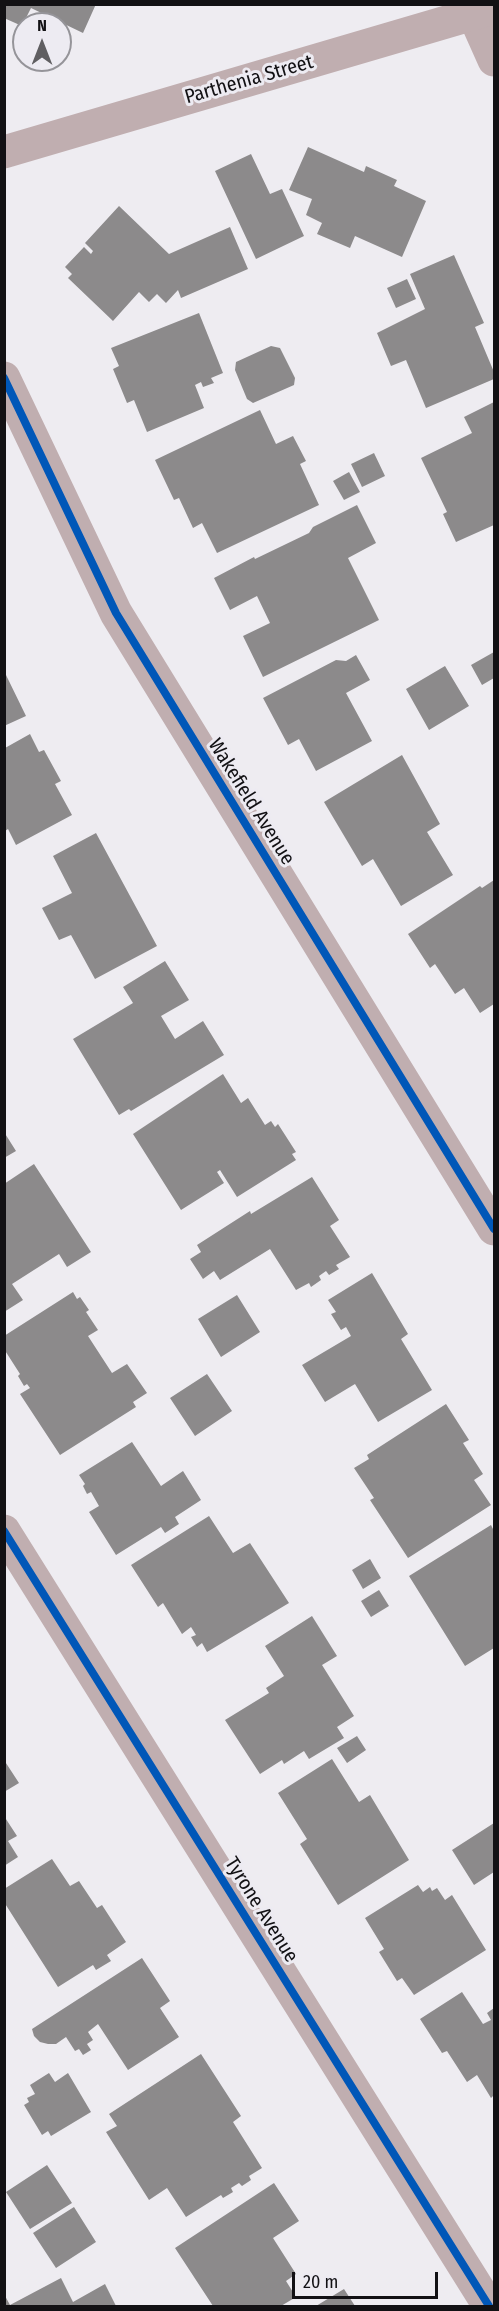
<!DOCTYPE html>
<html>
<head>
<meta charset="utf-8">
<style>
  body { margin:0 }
  #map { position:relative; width:499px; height:2311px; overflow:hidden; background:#eeecf1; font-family:"Fira Sans Condensed",sans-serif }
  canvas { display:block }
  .frame { position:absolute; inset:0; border:6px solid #121114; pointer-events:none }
  .north { position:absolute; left:12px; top:12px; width:60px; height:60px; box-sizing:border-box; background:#edebf2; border:2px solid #959499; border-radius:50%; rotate:0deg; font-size:16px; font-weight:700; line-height:24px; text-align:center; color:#121114 }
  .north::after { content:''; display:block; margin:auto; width:21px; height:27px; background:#5f5e61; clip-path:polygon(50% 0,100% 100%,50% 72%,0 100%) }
  .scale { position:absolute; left:292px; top:2272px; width:146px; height:27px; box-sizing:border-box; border:3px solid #121114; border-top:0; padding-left:8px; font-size:18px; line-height:21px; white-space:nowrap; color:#121114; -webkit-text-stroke:4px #edebf2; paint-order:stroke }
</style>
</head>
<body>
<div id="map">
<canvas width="499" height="2311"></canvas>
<div class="frame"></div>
<div class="north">N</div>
<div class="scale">20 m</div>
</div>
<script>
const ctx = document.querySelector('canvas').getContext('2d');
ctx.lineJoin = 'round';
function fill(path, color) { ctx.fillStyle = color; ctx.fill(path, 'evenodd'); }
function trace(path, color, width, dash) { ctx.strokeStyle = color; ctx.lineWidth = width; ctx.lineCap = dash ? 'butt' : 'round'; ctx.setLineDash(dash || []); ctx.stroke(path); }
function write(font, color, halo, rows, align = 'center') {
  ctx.font = font + ' "Fira Sans Condensed",sans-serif'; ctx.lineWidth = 6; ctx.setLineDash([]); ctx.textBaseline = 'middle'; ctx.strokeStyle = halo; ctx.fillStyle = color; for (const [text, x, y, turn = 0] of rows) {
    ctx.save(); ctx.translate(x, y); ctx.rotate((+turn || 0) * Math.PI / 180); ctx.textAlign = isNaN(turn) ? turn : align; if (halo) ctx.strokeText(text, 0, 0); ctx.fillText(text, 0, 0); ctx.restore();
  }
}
const building = new Path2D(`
  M4 4H96L83 33 31 8 22 26 4 18Z
  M308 147 364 172 366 166 397 180 394 186 426 201 402 257 355 236 350 248 317 234 322 223 306 215 312 199 289 190Z
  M251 154 270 194 282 189 304 236 256 259 215 171Z
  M119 206 169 254 230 227 248 269 181 298 178 290 166 303 157 294 149 302 139 292 113 321 68 278 72 274 65 267 84 247 91 254 93 251 85 243Z
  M454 255 484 323 475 327 494 372V379L426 408 406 360 391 366 377 333 425 309 410 274Z
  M407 279 416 299 396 308 387 288Z
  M199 313 223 373 211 378 214 383 203 387 201 382 195 385 204 408 147 432 134 400 127 403 113 369 119 366 111 348Z
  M271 346 280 348 295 378 294 385 253 403 247 399 235 370 236 362Z
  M494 402V525L456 542 443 514 447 512 421 458 472 433 464 417Z
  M260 410 276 444 293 436 306 461 300 464 319 505 217 553 202 523 193 528 179 498 174 500 155 460Z
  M374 453 385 476 362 487 351 464Z
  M349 472 360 492 344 500 333 481Z
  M357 505 376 543 348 558 379 620 263 677 243 636 270 623 257 596 230 610 214 578 254 557 255 559 309 533 313 527Z
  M494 652V678L482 685 471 665Z
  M356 655 370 680 346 693 372 741 316 771 299 739 288 745 263 698 336 660 346 661Z
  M445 666 469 706 429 730 406 689Z
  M6 675 26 716 4 726V676Z
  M30 734 39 752 44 750 61 781 55 784 72 815 16 845 8 829 5 831V748Z
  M402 755 440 824 427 832 453 875 401 906 373 859 362 866 324 802Z
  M96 833 157 946 95 979 71 935 59 940 42 908 72 893 53 856Z
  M494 880V1004L480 1013 464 988 455 994 435 964 430 968 408 934 480 886 482 888Z
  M165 961 189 1000 161 1016 175 1039 203 1021 224 1055 131 1111 129 1109 119 1115 73 1039 133 1003 123 987Z
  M223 1074 241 1103 248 1098 265 1125 271 1121 275 1127 278 1124 296 1152 292 1154 296 1160 237 1197 220 1170 217 1172 224 1183 181 1210 133 1134Z
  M4 1132 16 1151 4 1158Z
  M34 1164 91 1252 67 1267 59 1254 12 1284 23 1300 4 1312V1184Z
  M312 1177 339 1220 330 1226 350 1257 336 1265 339 1269 329 1275 326 1271 319 1276 321 1280 311 1287 309 1283 296 1290 270 1249 220 1280 214 1271 203 1279 190 1259 201 1252 197 1245 250 1211 251 1214Z
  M372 1273 408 1334 401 1339 432 1390 378 1422 355 1384 325 1402 302 1365 351 1336 346 1327 341 1330 331 1314 336 1312 328 1300Z
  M73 1292 77 1299 80 1297 89 1310 86 1312 98 1330 88 1336 112 1373 127 1364 147 1393 133 1402 136 1407 60 1455 20 1394 30 1388 27 1384 24 1386 18 1376 20 1374 4 1349V1336Z
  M237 1295 260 1332 221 1357 198 1319Z
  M207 1374 232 1411 195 1436 170 1398Z
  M446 1404 469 1440 463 1443 483 1474 474 1480 491 1505 408 1558 370 1500 374 1498 354 1468 369 1459 367 1455Z
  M132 1442 161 1486 183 1471 201 1500 175 1517 179 1524 165 1533 161 1527 116 1555 89 1512 99 1506 91 1492 87 1494 83 1486 85 1484 79 1475Z
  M209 1516 233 1553 250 1543 289 1603 207 1652 202 1643 197 1647 191 1637 196 1635 191 1627 182 1634 163 1603 158 1607 131 1565Z
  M491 1525 494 1531V1648L465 1666 409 1576Z
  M370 1559 381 1578 363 1589 352 1570Z
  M379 1590 389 1606 371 1617 361 1601Z
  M312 1616 337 1656 322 1665 354 1716 337 1727 344 1738 309 1759 304 1751 284 1764 282 1760 260 1774 225 1720 269 1693 266 1688 284 1676 265 1646Z
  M357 1736 366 1750 347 1763 337 1748Z
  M332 1759 359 1802 370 1795 409 1860 338 1905 300 1844 307 1839 278 1793Z
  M4 1760 19 1783 4 1792Z
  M4 1816 17 1836 8 1841 18 1857 4 1866Z
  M494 1823V1872L474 1885 452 1850Z
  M52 1859 70 1886 79 1881 97 1908 102 1905 126 1942 107 1955 111 1961 96 1970 93 1965 58 1987 4 1902V1889Z
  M418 1885 423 1892 430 1887 432 1891 437 1888 445 1900 452 1895 486 1950 414 1995 402 1978 397 1981 379 1952 384 1949 365 1918Z
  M142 1958 170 2001 160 2008 179 2037 128 2070 98 2024 88 2032 93 2040 87 2044 91 2050 83 2055 79 2049 75 2051 66 2037 56 2044H48L40 2042 34 2036 32 2029Z
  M462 1992 483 2024 491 2020 487 2013 494 2008V2095L491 2098 477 2075 467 2082 447 2051 442 2053 420 2019Z
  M201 2054 241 2116 233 2122 262 2168 249 2176 251 2180 242 2186 239 2183 231 2188 233 2192 223 2198 221 2195 186 2217 167 2188 149 2200 106 2132 117 2126 109 2114Z
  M49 2073 55 2082 68 2073 91 2112 51 2136 48 2131 42 2135 24 2105 29 2102 27 2098 35 2094 30 2085Z
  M47 2165 72 2203 30 2229 6 2192Z
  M274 2183 299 2221 273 2238 296 2274 286 2281 296 2297 281 2306H213L175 2248Z
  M74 2207 96 2242 56 2268 33 2233Z
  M61 2278 73 2302 105 2284 116 2306H4V2294L10 2305Z
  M344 2289 355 2306H316Z`);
const minor = new Path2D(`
  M469 4 494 60
  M4 378 116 613 494 1229
  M4 1531 489 2306`);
const tertiary = new Path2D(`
  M4 152 494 8`);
const cycleway = new Path2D(`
  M4 378 116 613 494 1229
  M4 1531 489 2306`);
const streetNames = [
  ["Parthenia Street",249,80,-16],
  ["Wakefield Avenue",251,802,58],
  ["Tyrone Avenue",261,1910,58]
];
fill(building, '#8c8a8b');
trace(minor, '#c0aeb0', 33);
trace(tertiary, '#c0aeb0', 33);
trace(cycleway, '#0057b8', 8);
write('20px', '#121114', '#edebf2', streetNames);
</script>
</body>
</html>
